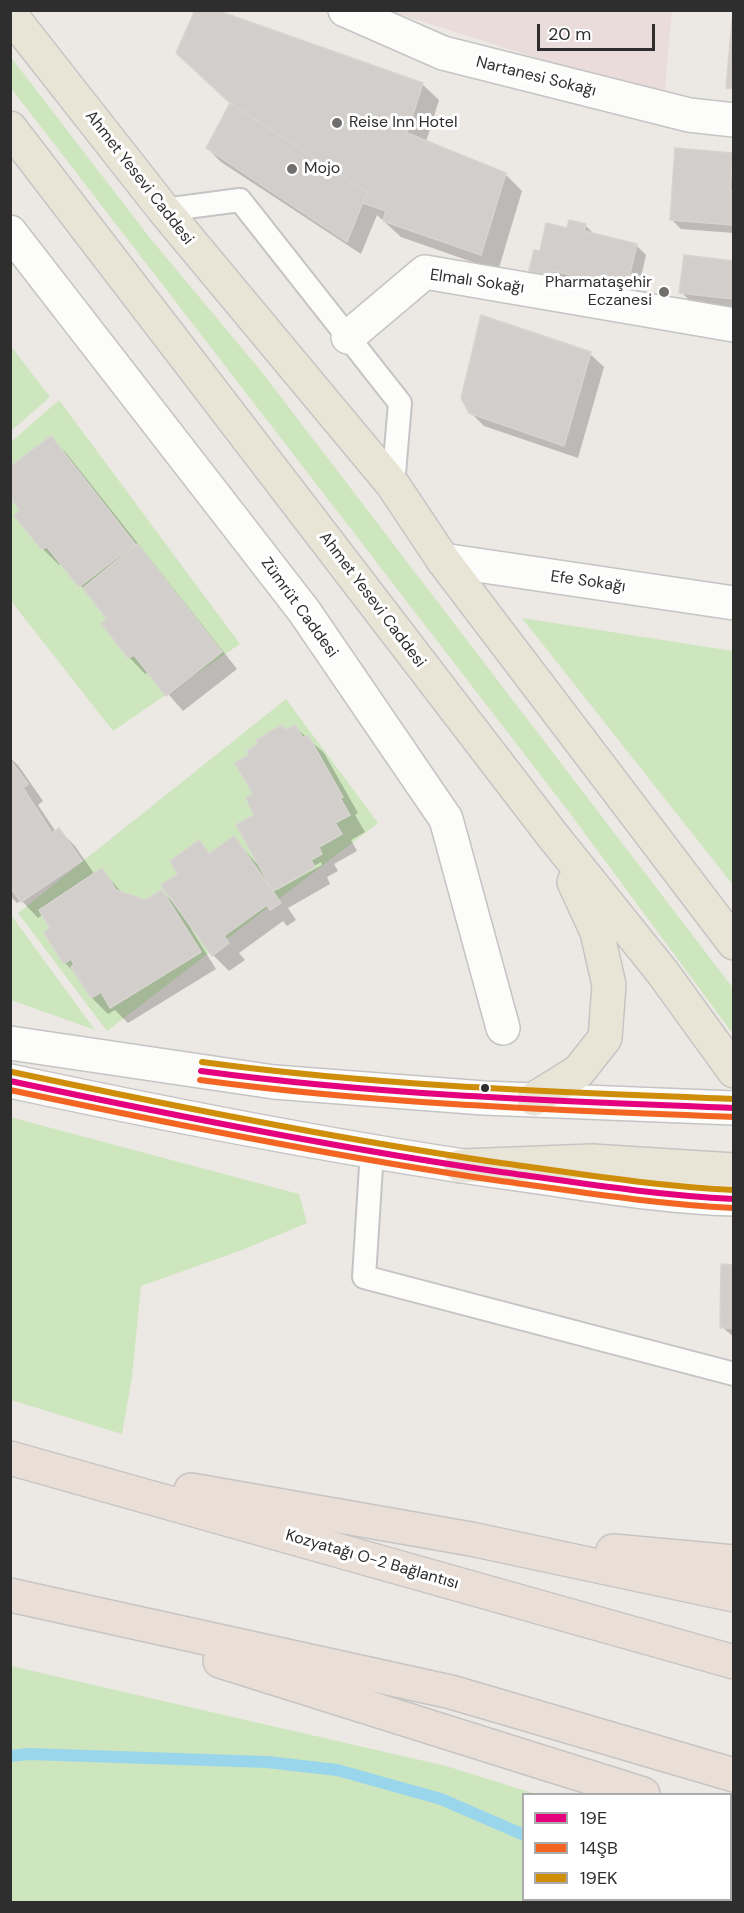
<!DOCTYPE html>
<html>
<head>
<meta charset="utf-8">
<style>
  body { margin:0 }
  #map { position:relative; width:744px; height:1913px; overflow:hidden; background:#ece8e4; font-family:"DM Sans",sans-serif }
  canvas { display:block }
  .frame { position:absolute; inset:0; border:12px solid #2e2e2e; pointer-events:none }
  .legend { position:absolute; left:522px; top:1793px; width:210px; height:108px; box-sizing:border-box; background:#fff; border:2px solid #ababab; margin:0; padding:8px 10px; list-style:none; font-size:18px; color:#2e2e2e }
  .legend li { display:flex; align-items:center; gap:12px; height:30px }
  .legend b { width:30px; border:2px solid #ababab }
  .scale { position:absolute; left:537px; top:24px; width:118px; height:27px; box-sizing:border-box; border:3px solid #2e2e2e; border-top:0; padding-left:8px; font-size:18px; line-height:21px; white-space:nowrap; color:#2e2e2e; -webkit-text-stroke:4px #fff; paint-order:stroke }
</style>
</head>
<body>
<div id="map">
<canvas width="744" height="1913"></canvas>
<div class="frame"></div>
<ul class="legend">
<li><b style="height:8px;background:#e5007d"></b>19E</li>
<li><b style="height:8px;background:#f26522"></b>14ŞB</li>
<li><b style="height:8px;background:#cf8e09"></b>19EK</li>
</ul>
<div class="scale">20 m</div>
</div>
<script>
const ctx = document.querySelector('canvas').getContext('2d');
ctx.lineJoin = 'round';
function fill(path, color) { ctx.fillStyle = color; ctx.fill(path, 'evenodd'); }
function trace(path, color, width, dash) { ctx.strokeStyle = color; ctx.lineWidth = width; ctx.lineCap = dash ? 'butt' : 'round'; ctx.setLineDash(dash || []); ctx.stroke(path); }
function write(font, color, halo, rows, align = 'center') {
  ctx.font = font + ' "DM Sans",sans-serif'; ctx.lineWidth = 6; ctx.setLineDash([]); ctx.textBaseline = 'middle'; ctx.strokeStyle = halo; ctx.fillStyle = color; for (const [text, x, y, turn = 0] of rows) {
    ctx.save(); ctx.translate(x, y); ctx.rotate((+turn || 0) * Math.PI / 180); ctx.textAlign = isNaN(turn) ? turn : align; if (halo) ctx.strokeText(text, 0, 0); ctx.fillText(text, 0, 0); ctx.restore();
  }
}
const medical = new Path2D(`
  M389 11H672L664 98Z`);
const green = new Path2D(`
  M10 56 150 238 261 371 733 988V1034L569 812 11 88Z
  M11 346 50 397 11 431H10Z
  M59 400 240 644 113 731 11 601V442Z
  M522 618 733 651V885Z
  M286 699 378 823 107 1031 18 913Z
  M11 915 95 1030 11 1000Z
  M10 1117 299 1194 307 1223 242 1250 141 1286 132 1377 122 1434 11 1400Z
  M11 1666 446 1766 536 1794H524V1900H730L731 1855 733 1856V1902H11Z`);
const shadow = new Path2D(`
  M422 84 439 100 426 142 505 174 522 191 498 271 401 237 377 215 361 254 221 162 207 148Z
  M732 154 734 233 681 229 671 219Z
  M585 225 595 235 636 245 646 255 633 312 540 280 530 271 541 253 568 230Z
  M734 263V307L691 302 681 292Z
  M590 354 604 367 578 458 484 426 470 412Z
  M51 438 67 454 237 669 183 711 149 672 145 674 129 657 109 619 62 563 59 565 42 548 22 511Z
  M282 727 287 731 295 727 324 753 358 813 355 815 365 832 351 840 357 851 334 864 338 871 327 877 330 884 288 908 296 920 287 926 283 921 239 953 245 960 229 971 213 955 193 928 191 929 216 969 128 1023 115 1010 108 1014 92 998 78 976 65 963 52 929 43 914 38 918 21 900 17 903 10 896V758L18 765 43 801 38 805 56 832 59 830 75 846 95 875 102 870 123 894 145 902 162 892 175 904 180 874 199 842 211 855 234 838 256 863 258 862 251 755ZM321 862 322 865 277 890V887Z
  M734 1266V1337L722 1327Z`);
const stream = new Path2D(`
  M10 1756 29 1754 267 1762 337 1770 441 1799 524 1835
  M672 1900 678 1902`);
const building = new Path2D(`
  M195 10H216L423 83 407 133 506 173 481 255 383 221 386 211 363 203 367 192 230 103 176 53Z
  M732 20H734V89L726 88Z
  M230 103 367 192 347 242 206 148Z
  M675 148 733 153 730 190H734V225L670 220Z
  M569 220 586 224 584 231 637 244 623 303 568 290 571 275 553 271 552 276 529 271 534 250 540 251 546 223 567 228Z
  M684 255 734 261V299L679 293Z
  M481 315 591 352 564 446 469 413 461 398Z
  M51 436 135 544 79 587 47 547 41 549 14 515 20 510 10 498V467Z
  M137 544 222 652 166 696 134 655 128 658 101 623 107 619 83 588Z
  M282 725 285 730 295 725 303 738 308 735 343 797 340 798 350 815 335 823 342 834 319 847 322 854 311 860 315 867 273 891 236 825 254 815 246 798 253 794 235 763 249 755 247 751 258 744 256 740Z
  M10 760 28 784 23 788 52 833 59 828 82 861 21 902 10 887Z
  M234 836 281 903 270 910 267 905 224 936 229 943 212 956 161 885 178 874 170 861 199 840 209 854Z
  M102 868 116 890 145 900 162 890 201 952 110 1008 101 992 91 998 71 967 74 964 71 959 64 964 44 933 50 928 39 910Z
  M721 1264 734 1265V1328H720Z`);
const service = new Path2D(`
  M164 210 240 200 400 403 393 485
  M372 1151 364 1277 734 1374`);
const minor = new Path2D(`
  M345 10 443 53 689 115 734 120
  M10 232 304 611 446 819 503 1028
  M348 337 425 272 734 325
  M443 560 734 603`);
const secondary = new Path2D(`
  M10 1043 274 1082 484 1098 734 1108
  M10 1081C178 1117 347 1150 517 1174 589 1184 661 1197 734 1199`);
const primary = new Path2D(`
  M10 14 164 210 393 485 443 560 734 943
  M10 128 553 836 663 973 734 1071
  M534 1099 579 1071 605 1038 609 985 597 932 574 882
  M461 1166 592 1161 734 1170`);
const motorway = new Path2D(`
  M10 1458 734 1662
  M191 1490 471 1539 734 1595
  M613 1551 734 1562
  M10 1595 451 1692 734 1775
  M220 1661 643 1794
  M730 1822 734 1823`);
const bus1 = new Path2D(`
  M201 1071C378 1095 555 1101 734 1108
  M10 1081C171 1115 332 1147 494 1171 574 1182 653 1195 734 1199`);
const bus2 = new Path2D(`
  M200 1080C377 1104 555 1110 734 1117
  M10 1090C171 1124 332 1156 494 1180 574 1191 653 1204 734 1208`);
const bus3 = new Path2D(`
  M202 1062C379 1086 556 1092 734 1099
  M12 1072C172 1106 332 1138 494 1162 574 1173 653 1186 734 1190`);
const markers = [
  [337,123,6,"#706f6e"],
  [292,169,6,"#706f6e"],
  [664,292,6,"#706f6e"],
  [485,1088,5,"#2e2e2e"]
];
const streetNames = [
  ["Nartanesi Sokağı",536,77,14],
  ["Ahmet Yesevi Caddesi",139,178,52],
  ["Elmalı Sokağı",477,282,8],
  ["Efe Sokağı",588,582,8],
  ["Ahmet Yesevi Caddesi",372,600,53],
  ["Zümrüt Caddesi",299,608,54],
  ["Kozyatağı O-2 Bağlantısı",372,1560,16]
];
const poiNames = [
  ["Reise Inn Hotel",349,123],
  ["Mojo",304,169],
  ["Pharmataşehir",652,283,"right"],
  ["Eczanesi",652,301,"right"]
];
fill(medical, '#e9dcdb');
fill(green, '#cee6be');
fill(shadow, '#0003');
trace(stream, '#99d6ec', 12);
fill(building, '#d1cecb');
trace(building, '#d7d4d0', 1.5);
trace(service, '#c5c4c5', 26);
trace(minor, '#c5c4c5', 36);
trace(secondary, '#c5c4c5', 36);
trace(primary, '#c6c5c4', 36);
trace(motorway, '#c6c5c4', 36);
trace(service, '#fcfcfb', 22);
trace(minor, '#fcfcfb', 33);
trace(secondary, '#fcfcfb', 33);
trace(primary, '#e8e4d6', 33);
trace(motorway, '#eadfd6', 33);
trace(bus1, '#e5007d', 6);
trace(bus2, '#f26522', 6);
trace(bus3, '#cf8e09', 6);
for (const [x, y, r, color] of markers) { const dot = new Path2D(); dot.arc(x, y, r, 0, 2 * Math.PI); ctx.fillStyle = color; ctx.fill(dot); trace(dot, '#fff', 2); }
write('16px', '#2e2e2e', '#fff', streetNames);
write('16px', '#2e2e2e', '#fff', poiNames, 'left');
</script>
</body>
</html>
